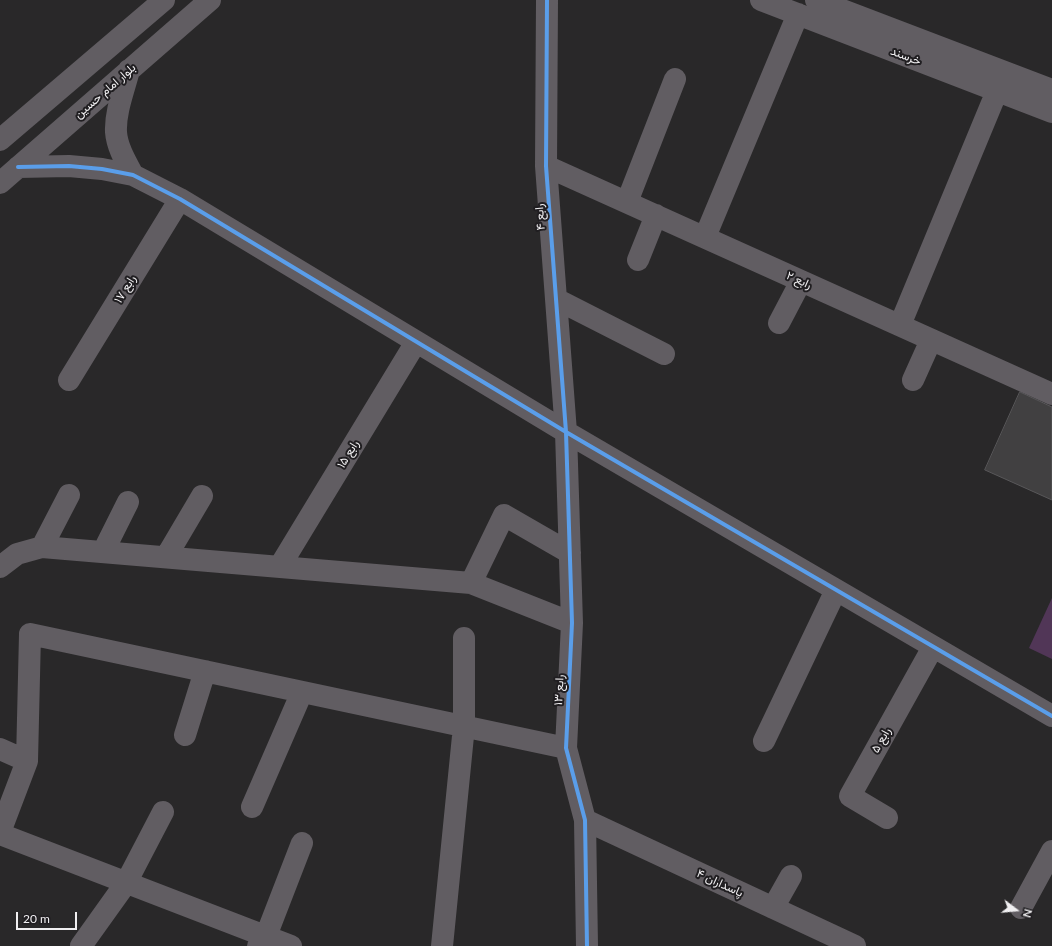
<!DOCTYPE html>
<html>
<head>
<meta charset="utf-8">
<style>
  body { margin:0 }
  #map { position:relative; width:1052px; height:946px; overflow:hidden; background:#292829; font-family:Lato,sans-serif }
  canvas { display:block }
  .north { position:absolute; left:996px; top:890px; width:40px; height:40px; -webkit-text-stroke:3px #201e21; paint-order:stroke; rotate:106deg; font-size:11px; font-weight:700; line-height:16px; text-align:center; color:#f0eff1 }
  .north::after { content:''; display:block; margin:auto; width:14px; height:18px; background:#f0eff1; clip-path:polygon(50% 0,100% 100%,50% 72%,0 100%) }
  .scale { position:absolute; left:16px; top:912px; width:61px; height:18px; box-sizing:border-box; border:2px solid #f0eff1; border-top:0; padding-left:5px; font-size:12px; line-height:14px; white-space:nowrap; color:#f0eff1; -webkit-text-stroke:3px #201e21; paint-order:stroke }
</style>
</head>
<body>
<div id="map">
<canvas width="1052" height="946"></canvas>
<div class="north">N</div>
<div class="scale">20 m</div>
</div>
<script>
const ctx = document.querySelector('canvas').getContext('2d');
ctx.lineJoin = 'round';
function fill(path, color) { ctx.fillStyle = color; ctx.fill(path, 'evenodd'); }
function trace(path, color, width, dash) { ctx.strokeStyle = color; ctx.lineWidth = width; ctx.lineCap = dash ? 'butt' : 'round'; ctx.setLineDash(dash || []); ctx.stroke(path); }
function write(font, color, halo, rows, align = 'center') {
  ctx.font = font + ' Lato,Vazirmatn,sans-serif'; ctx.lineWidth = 4; ctx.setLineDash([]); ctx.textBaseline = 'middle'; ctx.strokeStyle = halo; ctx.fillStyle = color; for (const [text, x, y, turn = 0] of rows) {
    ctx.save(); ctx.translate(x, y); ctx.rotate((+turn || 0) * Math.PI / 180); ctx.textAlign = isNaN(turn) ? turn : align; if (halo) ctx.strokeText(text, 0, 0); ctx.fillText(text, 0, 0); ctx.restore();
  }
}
const green = new Path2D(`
  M1052 598V659L1029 648Z`);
const building = new Path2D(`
  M1020 392 1052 407V500L985 470Z`);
const minor = new Path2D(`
  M547 0 546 166 566 432 572 623 566 748 585 820 587 946
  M761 0 1052 112
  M816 0 1052 90
  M129 70C124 90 115 112 116 132 117 147 126 162 133 175
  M0 140 164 0
  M546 166 1052 394
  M18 167 69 166 102 169 133 175 180 199 566 432 1052 716
  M0 183 210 0
  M627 202 675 79
  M705 237 798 14
  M638 260 656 215
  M556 299 664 354
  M779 323 801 281
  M900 325 997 91 1006 73
  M69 380 180 199
  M913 380 931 340
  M42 547 69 495
  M103 552 128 502
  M166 557 202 496
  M280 566 416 342
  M0 567 17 554 42 547 471 583 572 623
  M471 583 504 515 570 553
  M185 735 205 671
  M764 741 836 590
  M0 749 27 761
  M252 807 302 692
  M887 818 850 796 933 647
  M585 820 855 946
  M0 832 27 761 30 634 566 748
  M0 834 291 946
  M773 908 791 876
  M1021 908 1052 851
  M81 946 126 883 163 812
  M258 946 266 936 302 843
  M442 946 464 726V638`);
const cycleway = new Path2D(`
  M547 0 546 166 566 432 572 623 566 748 585 820 587 946
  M18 167 69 166 102 169 133 175 180 199 566 432 1052 716`);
const streetNames = [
  ["خرسند",906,56,21],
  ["بلوار امام حسین",105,91,-41],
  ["رابع ۴",540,217,-94],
  ["رابع ۲",799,280,24],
  ["رابع ۱۷",125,289,-59],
  ["رابع ۱۵",348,454,-59],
  ["رابع ۱۳",559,690,-87],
  ["رابع ۵",881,740,-61],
  ["پاسداران ۴",720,883,25]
];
fill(green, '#513657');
fill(building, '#414041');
trace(building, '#59585a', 1);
trace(minor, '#615d62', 22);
trace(cycleway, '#5a9eea', 4);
write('12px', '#f0eff1', '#201e21', streetNames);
</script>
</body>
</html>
